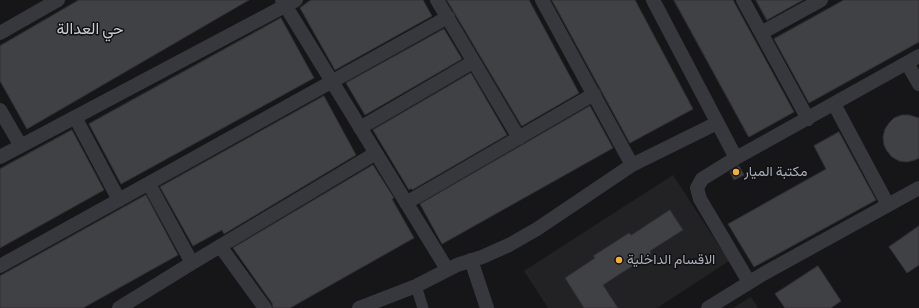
<!DOCTYPE html>
<html>
<head>
<meta charset="utf-8">
<style>
  body { margin:0 }
  canvas { display:block; background:#161618 }
</style>
</head>
<body>
<canvas width="919" height="308"></canvas>
<script>
const ctx = document.querySelector('canvas').getContext('2d');
ctx.lineJoin = 'round';
function fill(path, color) { ctx.fillStyle = color; ctx.fill(path, 'evenodd'); }
function trace(path, color, width, dash) { ctx.strokeStyle = color; ctx.lineWidth = width; ctx.lineCap = dash ? 'butt' : 'round'; ctx.setLineDash(dash || []); ctx.stroke(path); }
function write(font, color, halo, rows, align = 'center') {
  ctx.font = font + ' Manrope,Vazirmatn,sans-serif'; ctx.lineWidth = 3; ctx.setLineDash([]); ctx.textBaseline = 'middle'; ctx.strokeStyle = halo; ctx.fillStyle = color; for (const [text, x, y, turn = 0] of rows) {
    ctx.save(); ctx.translate(x, y); ctx.rotate((+turn || 0) * Math.PI / 180); ctx.textAlign = isNaN(turn) ? turn : align; if (halo) ctx.strokeText(text, 0, 0); ctx.fillText(text, 0, 0); ctx.restore();
  }
}
const built = new Path2D(`
  M673 175 729 261 657 308H548L524 271Z
  M751 297 758 308H733Z`);
const building = new Path2D(`
  M79 0H249L27 129 0 81V46Z
  M311 0H423L432 16 335 70 300 8Z
  M447 0H529L579 93 522 126Z
  M552 0H635L693 109 630 143Z
  M674 0H733L794 112 749 137Z
  M756 0H803L767 20Z
  M844 0H919V42L809 103 774 39Z
  M281 18 314 78 121 184 89 124Z
  M444 29 462 59 365 115 346 83Z
  M471 73 507 135 412 190 411 188 409 190 373 130Z
  M324 96 356 155 224 234 222 230 193 246 160 187Z
  M590 106 613 148 442 244 420 204Z
  M902 115H909L919 118V158L915 160 907 162 899 161 892 157 887 151 884 145 883 137 885 129 889 123 894 118Z
  M72 130 104 190 0 248V169Z
  M839 132 876 200 754 267 728 224 826 169 814 146Z
  M373 165 394 198 392 199 414 238 290 308H273L272 303 233 248Z
  M739 166 744 175 734 180 730 172Z
  M146 195 178 255 83 308H0V276Z
  M670 210 683 230 650 251 651 254 603 285 618 308H584L565 278 595 258 593 256 629 233 631 235Z
  M919 226V265L907 273 889 247Z
  M818 266 841 301 831 308H785L775 294Z`);
const pedestrian = new Path2D(`
  M416 286 423 308`);
const minor = new Path2D(`
  M282 0 447 269
  M437 0 519 138
  M542 0 632 165
  M653 0 736 158
  M743 0 808 119
  M0 33 58 0
  M761 33 821 0
  M907 63 919 84
  M834 104 888 205
  M0 110 21 146
  M75 117 119 200
  M360 128 473 62
  M0 157 296 0
  M149 184 192 263
  M406 203 594 94
  M220 246 265 308
  M471 260 487 308
  M0 266 448 17
  M749 282 700 199 697 188 702 179 736 158 919 56
  M119 308 192 263 376 153
  M359 308 416 286 457 265 482 257 509 245 537 229 632 165 717 123
  M708 308 763 274 919 188`);
const markers = [
  [736,172,4,"#f2b134"],
  [619,260,4,"#f2b134"]
];
const poiNames = [
  ["مكتبة الميار",744,172],
  ["الاقسام الداخلية",627,260]
];
const quarterNames = [
  ["حي العدالة",90,30]
];
fill(built, '#222225');
fill(building, '#404145');
trace(building, '#303034', 1);
trace(pedestrian, '#37383d', 11);
trace(minor, '#37383d', 14);
for (const [x, y, r, color] of markers) { const dot = new Path2D(); dot.arc(x, y, r, 0, 2 * Math.PI); ctx.fillStyle = color; ctx.fill(dot); trace(dot, '#111113', 1.5); }
write('14px', '#a8adb8', '#111113', poiNames, 'left');
write('16px', '#c9ccd4', '#111113', quarterNames);
</script>
</body>
</html>
